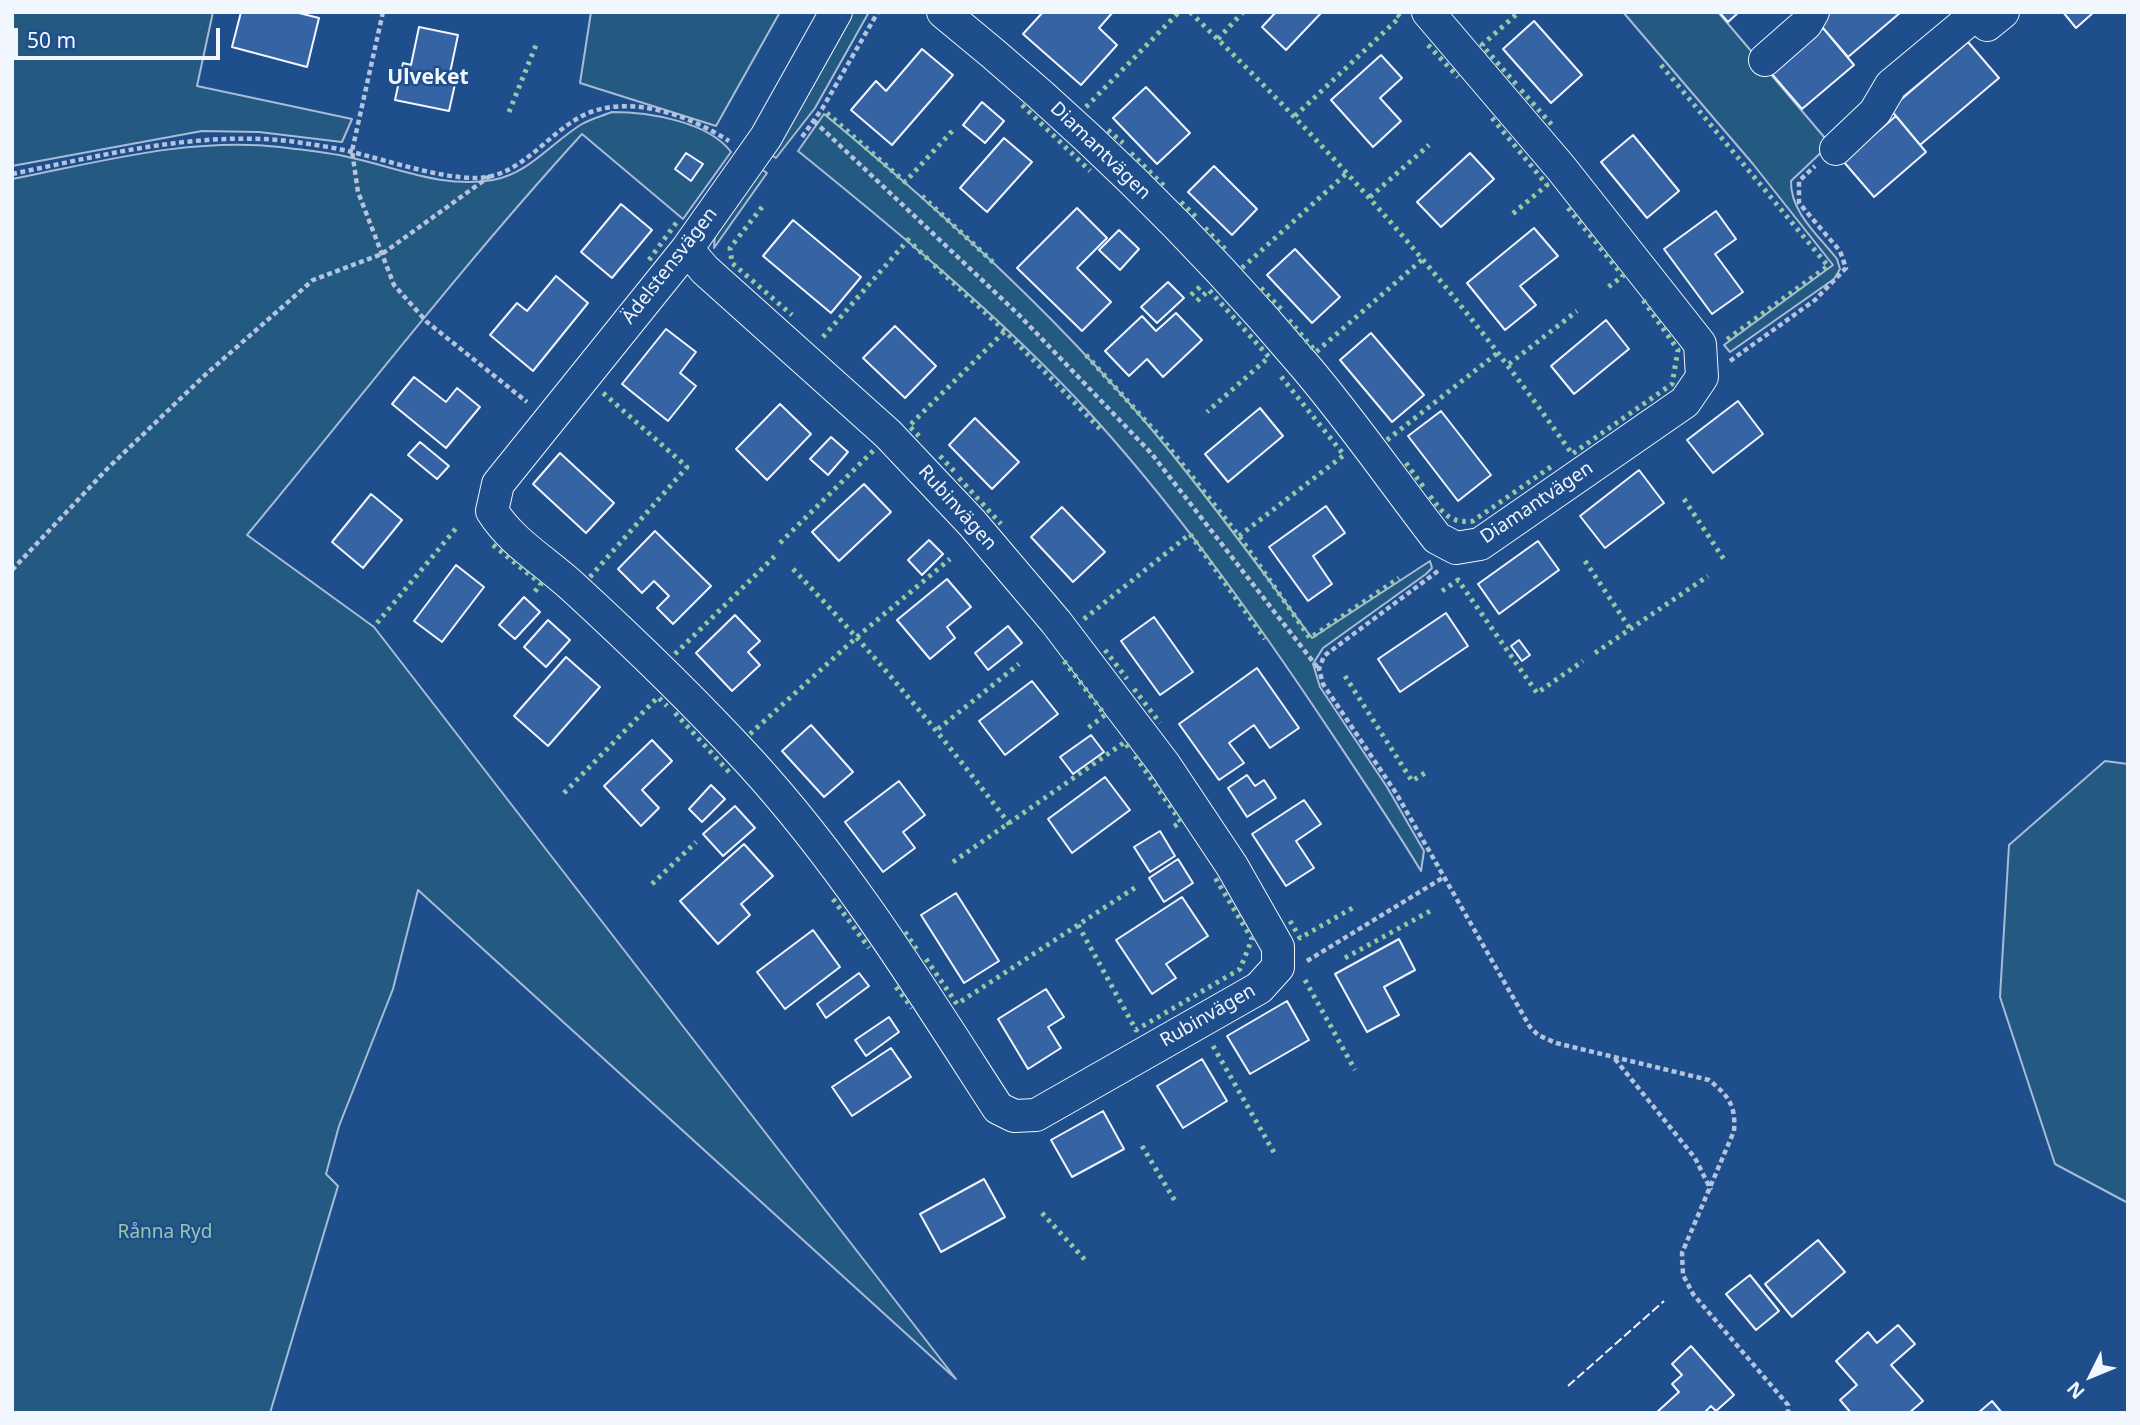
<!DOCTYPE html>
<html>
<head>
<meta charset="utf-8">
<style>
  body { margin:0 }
  #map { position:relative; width:2140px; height:1425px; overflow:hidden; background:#1f4e8c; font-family:"Noto Sans",sans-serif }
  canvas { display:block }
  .frame { position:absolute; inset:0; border:14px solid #f2f6ff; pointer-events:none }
  .north { position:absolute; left:2056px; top:1341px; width:70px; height:70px; -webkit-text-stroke:5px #1f4e8c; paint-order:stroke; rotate:227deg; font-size:19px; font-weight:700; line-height:28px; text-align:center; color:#f2f6ff }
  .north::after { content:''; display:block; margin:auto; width:24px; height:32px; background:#f2f6ff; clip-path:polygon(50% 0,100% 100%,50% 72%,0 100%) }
  .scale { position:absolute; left:14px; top:28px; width:206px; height:32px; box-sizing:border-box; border:4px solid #f2f6ff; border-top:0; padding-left:9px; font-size:21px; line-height:24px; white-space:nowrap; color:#f2f6ff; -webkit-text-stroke:5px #1f4e8c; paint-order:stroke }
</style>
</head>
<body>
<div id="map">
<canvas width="2140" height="1425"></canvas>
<div class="frame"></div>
<div class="north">N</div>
<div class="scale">50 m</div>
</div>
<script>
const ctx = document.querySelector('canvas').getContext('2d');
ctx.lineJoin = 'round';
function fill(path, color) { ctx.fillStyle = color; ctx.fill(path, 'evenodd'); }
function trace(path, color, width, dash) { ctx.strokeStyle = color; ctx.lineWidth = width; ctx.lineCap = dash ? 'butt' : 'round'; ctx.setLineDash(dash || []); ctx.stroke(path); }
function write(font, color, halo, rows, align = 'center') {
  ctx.font = font + ' "Noto Sans",sans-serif'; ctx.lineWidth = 5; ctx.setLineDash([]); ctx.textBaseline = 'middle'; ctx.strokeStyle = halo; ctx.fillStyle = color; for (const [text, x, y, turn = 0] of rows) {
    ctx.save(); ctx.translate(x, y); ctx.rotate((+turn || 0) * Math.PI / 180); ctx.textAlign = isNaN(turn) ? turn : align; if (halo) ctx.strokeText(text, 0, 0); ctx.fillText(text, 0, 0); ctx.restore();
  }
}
const green = new Path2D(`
  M12 12H213L197 86 352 119 342 142 259 132 202 131 12 166Z
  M591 12H780L716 126 580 83Z
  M852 12H869L815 108 776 158 771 155Z
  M1623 12H1718L1830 144 1791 181C1790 212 1819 236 1837 259L1840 269 1834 279 1730 352 1724 345 1833 265 1753 164Z
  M612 112C647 112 708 121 731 152L683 219 582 134C465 262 358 401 247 535L374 627 956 1379 418 890 393 989 339 1126 326 1174 338 1186 270 1413H12V179C100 162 189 137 280 147 302 150 326 152 348 157 396 167 443 189 493 180 530 173 552 142 582 124 591 119 602 116 612 112Z
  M824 114C946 215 1067 325 1167 448 1217 509 1264 574 1312 638L1430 561 1432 568 1426 574 1323 648 1313 664 1320 687 1387 787 1424 851 1421 871C1387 815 1350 761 1314 707 1244 603 1170 501 1086 409 998 314 898 232 798 151Z
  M761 169 767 173 714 248 715 233Z
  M2105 761 2128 764V1203L2055 1164 2000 997 2009 845Z`);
const building = new Path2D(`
  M241 12H295L319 18 307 67 232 47Z
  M1043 12H1113L1099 28 1117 45 1081 85 1023 34Z
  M1276 12H1322L1286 50 1262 27Z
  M1719 12H1739L1728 22Z
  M1828 12H1901L1848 57 1817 21Z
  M2063 12H2094L2076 28Z
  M1534 21 1582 75 1551 103 1503 49Z
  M419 27 458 35 450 73 457 75 449 111 395 100 403 63 411 65Z
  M1823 28 1854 65 1802 109 1771 73Z
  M1968 42 1999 78 1920 145 1890 109Z
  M922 49 953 75 892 145 851 110 876 81 886 91Z
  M1381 55 1402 78 1380 98 1401 121 1373 147 1331 100Z
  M1146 87 1190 133 1157 164 1113 118Z
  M982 102 1004 121 985 143 963 125Z
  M1896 116 1926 152 1874 197 1843 161Z
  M1633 135 1679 191 1647 218 1601 162Z
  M1004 138 1032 162 987 212 960 188Z
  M686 153 703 164 691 181 675 169Z
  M1470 153 1494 179 1441 227 1417 202Z
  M1214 166 1257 209 1232 235 1188 192Z
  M621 204 652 230 612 278 581 252Z
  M1077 208 1107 238 1077 268 1111 302 1082 331 1017 268Z
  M1716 211 1736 239 1715 254 1743 292 1712 314 1664 249Z
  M793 220 861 277 831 313 763 256Z
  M1534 228 1558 256 1520 286 1536 305 1505 330 1467 283Z
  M1119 230 1139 249 1120 270 1099 250Z
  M1295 249 1340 297 1312 323 1267 275Z
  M556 276 588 303 533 371 490 335 517 303 527 311Z
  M1168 282 1184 298 1157 323 1141 307Z
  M1176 313 1202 340 1163 377 1147 359 1129 376 1105 351 1142 316 1156 331Z
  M1606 320 1629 349 1574 394 1551 366Z
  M895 326 936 366 905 398 863 358Z
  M666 329 696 352 680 373 696 386 668 421 622 384Z
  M1371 333 1424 395 1392 422 1340 360Z
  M414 377 446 402 457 388 480 407 446 448 392 404Z
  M1738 401 1763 434 1713 473 1687 440Z
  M780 404 811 434 767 480 736 449Z
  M1260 408 1283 436 1228 482 1205 454Z
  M1441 411 1491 475 1458 501 1408 436Z
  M975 418 1019 462 992 489 949 445Z
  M831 437 848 452 828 475 810 459Z
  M420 442 449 466 437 479 408 455Z
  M560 453 614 503 586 533 533 484Z
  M1639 470 1664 503 1605 548 1580 516Z
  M864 484 891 512 839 561 812 532Z
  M371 494 402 520 363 568 332 542Z
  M1326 506 1345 533 1313 556 1332 584 1308 601 1269 547Z
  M1062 507 1105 552 1073 582 1031 537Z
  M655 531 711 586 673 624 657 608 669 596 654 581 642 593 618 569Z
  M929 540 943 554 922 575 908 560Z
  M1538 541 1559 570 1499 614 1478 584Z
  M456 565 484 587 442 642 414 621Z
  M947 579 971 607 947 627 955 638 930 659 897 620Z
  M524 597 540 612 515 639 499 625Z
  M1446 613 1468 646 1400 692 1378 659Z
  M735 615 760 641 748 652 760 665 732 691 696 653Z
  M1154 617 1193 672 1160 695 1121 641Z
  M548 620 570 640 546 667 524 647Z
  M1008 626 1022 643 988 670 975 653Z
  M1519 640 1530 655 1522 661 1511 646Z
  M566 657 600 687 548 746 514 716Z
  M1257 668 1299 728 1270 748 1254 725 1229 743 1244 763 1219 780 1179 724Z
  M1032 681 1058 714 1005 755 979 721Z
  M811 725 853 772 824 797 782 751Z
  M1091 735 1104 752 1073 774 1060 757Z
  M652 740 672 761 642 790 659 808 641 826 604 786Z
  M1247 775 1255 786 1264 780 1276 798 1247 817 1228 788Z
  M1105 777 1130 810 1072 853 1048 819Z
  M899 781 925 815 903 832 915 848 883 872 845 822Z
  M711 785 725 799 702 822 689 809Z
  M1304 800 1321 824 1296 841 1314 868 1286 886 1252 834Z
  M735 806 755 828 723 856 703 834Z
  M1160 831 1175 856 1150 872 1134 847Z
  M744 844 773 876 741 904 750 915 718 944 680 901Z
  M1178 859 1193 883 1164 902 1149 878Z
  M956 893 999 961 964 983 921 915Z
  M1182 897 1208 936 1166 964 1176 978 1152 994 1116 940Z
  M813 930 840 967 785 1009 757 972Z
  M1399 939 1415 970 1384 987 1399 1015 1367 1032 1335 974Z
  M859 973 869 986 826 1018 817 1004Z
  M1046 989 1064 1017 1048 1027 1061 1048 1028 1069 998 1019Z
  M1287 1001 1309 1040 1250 1074 1227 1036Z
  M889 1017 899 1032 866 1056 855 1040Z
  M891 1048 911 1077 852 1116 832 1087Z
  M1202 1059 1227 1101 1183 1128 1157 1086Z
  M1103 1111 1124 1149 1072 1177 1051 1140Z
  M984 1179 1005 1217 941 1252 920 1214Z
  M1818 1240 1845 1272 1792 1317 1765 1284Z
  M1750 1275 1779 1311 1756 1330 1726 1294Z
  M1898 1325 1915 1344 1891 1365 1923 1401 1909 1413H1851L1840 1400 1857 1385 1836 1361 1868 1332 1877 1343Z
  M1691 1346 1734 1395 1716 1411 1711 1406 1704 1413H1656L1679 1392 1672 1384 1682 1375 1672 1364Z
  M1992 1401 2002 1413H1978Z`);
const path = new Path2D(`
  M383 12 352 151 358 192 394 285 427 322 527 402
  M814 121 1019 315 1151 453 1318 668
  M802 137 822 109 878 12
  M12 174C104 155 195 131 289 141 310 144 332 147 352 152 387 160 458 185 492 176 529 166 551 131 584 115 630 93 690 116 729 141
  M1730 361 1815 300 1846 268 1840 251 1799 203V181L1815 166
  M12 570 107 469 205 375 313 280 382 254 490 176
  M1438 571 1324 656 1319 669 1323 684 1396 793 1530 1027 1538 1035 1556 1043 1709 1080C1729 1096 1736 1106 1734 1131L1682 1253 1683 1275 1693 1294 1788 1405V1413
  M1307 961 1444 877
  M1615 1059 1695 1158 1711 1190`);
const minor = new Path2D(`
  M943 12C1074 118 1196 237 1304 365 1351 420 1393 481 1437 538L1456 548 1480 544 1685 402 1702 377 1700 344 1561 168 1428 12
  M1972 12 1987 25 2003 12
  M1765 60 1806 24 1813 12
  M1836 149 1875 112 1891 85 1975 15
  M687 249 705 270 888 434 972 523 1056 622 1164 764 1232 866 1278 947V967L1259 988 1036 1115 1014 1116 998 1108C921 989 846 867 750 762 694 701 634 643 573 587 545 561 512 543 492 511L498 484 687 249 766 137 836 12`);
const hedge = new Path2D(`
  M1190 12C1334 152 1457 289 1572 454L1672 384 1678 350 1643 300
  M1218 39 1243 12
  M1428 45 1458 77
  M1661 65 1828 266 1725 341
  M1516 84 1482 45 1519 12
  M1521 90 1552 125
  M1022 105 1090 171
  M1086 107 1179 12
  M509 112 536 45
  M827 113 905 182 955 128
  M1295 116 1400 17 1395 12
  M1492 118 1547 185 1510 216
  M1108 130 1123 143
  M1131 153 1166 188
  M922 196 995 264
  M1370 197 1429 145
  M1181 202 1199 220
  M762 207 730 248 732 263 792 315
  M1568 208 1623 276 1607 288
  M1205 228 1226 250
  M649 260 679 219
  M934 265 1005 331 1103 432
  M1242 268 1348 172
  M1261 288 1283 311
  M1191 295 1202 285
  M1197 301 1209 290 1269 357 1207 412
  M1289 320 1316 352 1424 258
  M823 337 908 240 929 260
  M1086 355 1164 441 1239 536 1310 638 1399 578
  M1509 364 1577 311
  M919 436 909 426 1005 331
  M1387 440 1500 351
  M940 456 954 471
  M1406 463 1425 489
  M959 478 1001 524
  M1430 496C1443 513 1450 524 1473 521L1552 466
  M1684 499 1725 561
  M1239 536 1344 455 1279 374
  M780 543 874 450
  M493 545 541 584 532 595
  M1585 561 1631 630
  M793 569C871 650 942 735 1010 825
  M590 577 687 467 601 391
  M1442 591 1458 580 1537 693 1583 661
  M1084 619 1190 534 1265 639
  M377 623 458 526
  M1105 650 1127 679
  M1595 653 1708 576
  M675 654 775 556
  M1064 661 1105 715 1088 728
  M1345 676 1412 781 1425 773
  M1134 689 1160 723
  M675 713 729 772
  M938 729 1019 664
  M750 734 858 636 950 559
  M1135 756 1181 822 1170 829
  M564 793 658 697 667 706
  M953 862 1125 742 1130 750
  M652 884 696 842
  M833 899 869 948
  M1290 921 1300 938 1356 906
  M1078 925 1136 1030 1240 969 1252 939 1214 876
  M905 932 917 950
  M1345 958 1432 910
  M926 959 957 1004 1136 887
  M1305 980 1355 1070
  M896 987 912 1008
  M1213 1046 1276 1156
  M1142 1146 1175 1201
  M1042 1213 1087 1262`);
const fence = new Path2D(`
  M1568 1386 1664 1301`);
const streetNames = [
  ["Diamantvägen",1100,151,44],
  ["Ädelstensvägen",670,266,-52],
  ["Diamantvägen",1537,503,-34],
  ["Rubinvägen",957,508,48],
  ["Rubinvägen",1208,1016,-30]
];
const parkNames = [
  ["Rånna Ryd",165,1233]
];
const neighbourhoodNames = [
  ["Ulveket",428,78]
];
fill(green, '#245a82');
trace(green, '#a8bbd7', 2);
fill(building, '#3563a3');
trace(building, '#f2f6ff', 2);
trace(minor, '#f2f6ff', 34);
trace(path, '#b3c4dc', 4.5, [5, 3.5]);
trace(minor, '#1f4e8c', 32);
trace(hedge, '#97c8a6', 5, [3.5, 5]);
trace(fence, '#f2f6ff', 2, [9, 3.5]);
write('19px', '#f2f6ff', '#1f4e8c', streetNames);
write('19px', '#97c8a6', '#1f4e8c', parkNames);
write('bold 21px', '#f2f6ff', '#1f4e8c', neighbourhoodNames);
</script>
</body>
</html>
